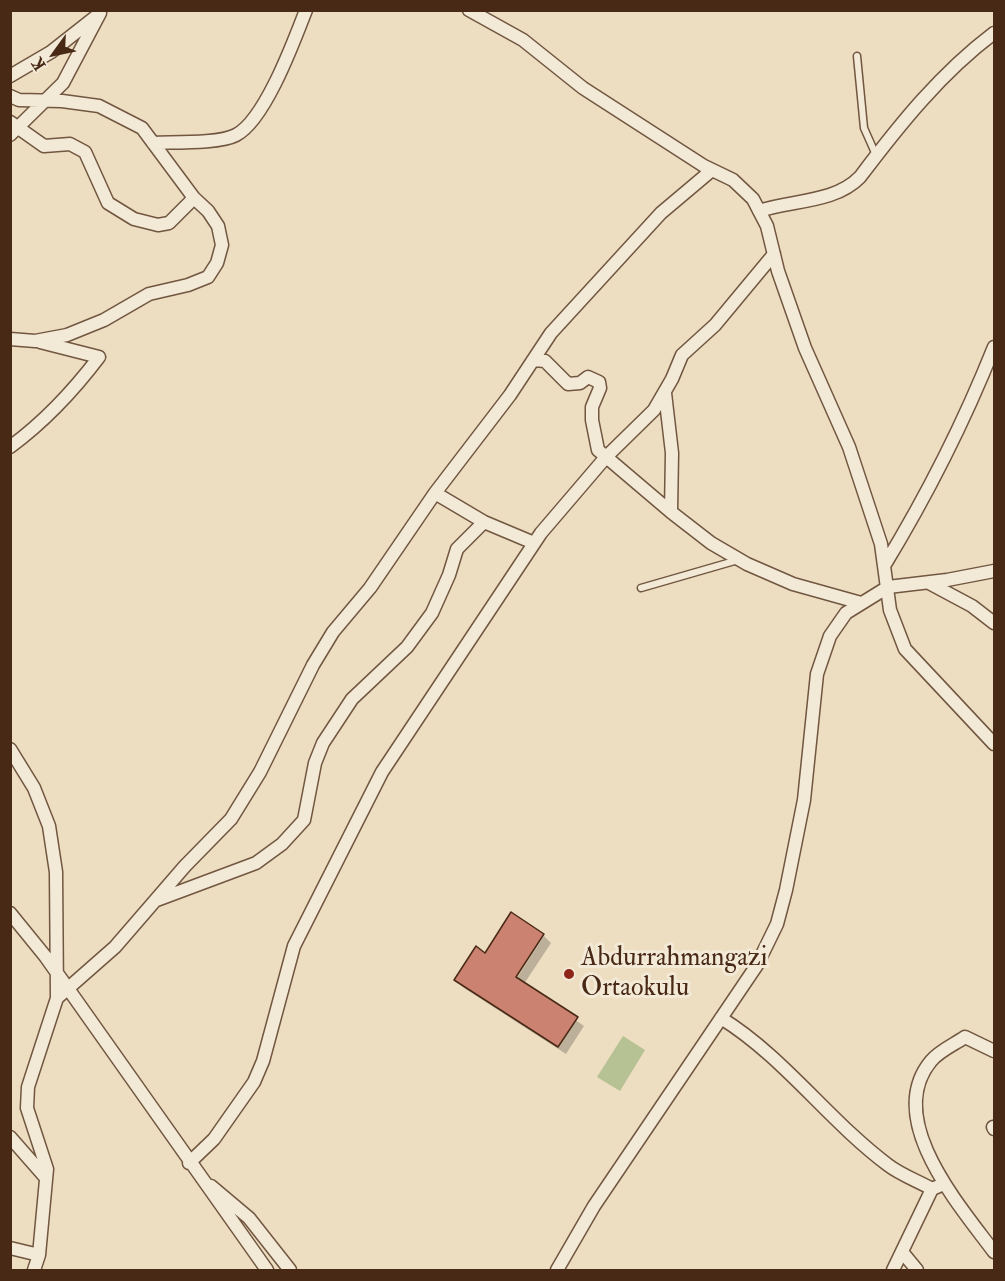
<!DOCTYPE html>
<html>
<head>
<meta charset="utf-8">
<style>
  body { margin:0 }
  #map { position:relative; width:1005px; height:1281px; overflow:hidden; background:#edddc1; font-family:"IM FELL Double Pica",serif }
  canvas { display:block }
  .frame { position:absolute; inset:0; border:12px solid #482915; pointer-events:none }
  .north { position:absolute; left:24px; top:24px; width:60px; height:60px; -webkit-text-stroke:4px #f3e9d7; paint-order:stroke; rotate:237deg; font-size:16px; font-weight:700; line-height:24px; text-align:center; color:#482915 }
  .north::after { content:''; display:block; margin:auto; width:21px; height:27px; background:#482915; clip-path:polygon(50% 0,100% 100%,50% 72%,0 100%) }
</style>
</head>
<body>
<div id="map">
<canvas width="1005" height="1281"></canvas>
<div class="frame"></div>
<div class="north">K</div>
</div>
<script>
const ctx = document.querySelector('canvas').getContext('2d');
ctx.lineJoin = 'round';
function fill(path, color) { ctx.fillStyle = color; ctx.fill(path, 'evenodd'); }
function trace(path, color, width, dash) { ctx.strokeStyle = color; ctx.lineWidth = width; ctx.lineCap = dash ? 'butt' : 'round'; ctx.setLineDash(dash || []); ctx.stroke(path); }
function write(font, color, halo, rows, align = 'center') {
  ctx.font = font + ' "IM FELL Double Pica",serif'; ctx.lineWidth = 6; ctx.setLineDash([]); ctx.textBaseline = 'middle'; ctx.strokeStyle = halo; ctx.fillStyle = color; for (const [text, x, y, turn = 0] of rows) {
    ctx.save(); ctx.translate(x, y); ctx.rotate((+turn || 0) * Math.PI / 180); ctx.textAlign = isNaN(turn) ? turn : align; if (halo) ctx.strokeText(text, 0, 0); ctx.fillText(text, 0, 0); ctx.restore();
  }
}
const green = new Path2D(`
  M623 1036 645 1050 620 1091 597 1077Z`);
const shadow = new Path2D(`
  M544 936 551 943 524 984 584 1026 566 1054 464 988 456 980 486 955 513 984Z`);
const building = new Path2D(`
  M511 912 544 934 516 977 578 1017 558 1047 454 980 476 946 485 953Z`);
const service = new Path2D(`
  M857 56 864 128 876 155
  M641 588 738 560`);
const minor = new Path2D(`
  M469 10 523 40 583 88 704 166 733 180 753 199 767 226 778 271 805 348 849 447 881 544 890 610 905 649 994 744
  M10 76 51 52 98 15
  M10 96 19 100 62 101 99 106 142 128 194 198 208 211 218 226 222 245 217 263 208 277 188 285 149 294 104 320 67 335 35 341 10 339
  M10 122 44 146 70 144 85 152 108 203 134 219 158 225 169 223 194 198
  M10 135 63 83 100 13
  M153 143C173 142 219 144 236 135 265 120 294 41 306 10
  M759 211C791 200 835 203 860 177 900 124 941 73 994 33
  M533 360 545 361 568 384 580 383 588 377 599 382 600 388 592 407V420L598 450 671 512 711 543 747 564 793 584 861 603
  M665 393 672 453 671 512
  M10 447C44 422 74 390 99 357L40 342
  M435 493 484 522 534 543
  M884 566C926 497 964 422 994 347
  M929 583 972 606 994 623
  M10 749 34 788 49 826 56 872 57 998 28 1087 27 1108 47 1169 39 1255 34 1270
  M157 900 256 863 282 844 304 820 315 763 323 743 352 699 407 647 432 613 449 575 457 549 484 522
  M10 913 45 956 267 1270
  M57 998 115 947 185 866 231 819 260 772 313 665 333 632 370 588 435 493 510 395 551 333 661 213 712 170
  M721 1018C784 1057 828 1120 888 1165 901 1175 918 1181 932 1189
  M994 1051 965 1037C955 1044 939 1051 931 1061 883 1119 960 1206 994 1252
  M993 1127 994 1129
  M10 1137 46 1178
  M189 1163 214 1139 254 1082 263 1061 294 946 382 772 541 533 606 457 654 410 672 379 682 355 715 325 774 254
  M211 1186 249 1218 290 1270
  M10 1248 39 1255
  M903 1253 917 1270
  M557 1270 594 1206 757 965 777 924 786 890 804 800 817 674 830 636 846 613 888 587 947 580 994 571
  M893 1270 932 1189 939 1186`);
const markers = [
  [569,974,6,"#8f2418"]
];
const poiNames = [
  ["Abdurrahmangazi",581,959],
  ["Ortaokulu",581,989]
];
fill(green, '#b6c294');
fill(shadow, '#0003');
fill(building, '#cc8271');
trace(building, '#482915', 1.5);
trace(service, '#715640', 9);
trace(minor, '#715640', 15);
trace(service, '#f3e9d7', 6);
trace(minor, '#f3e9d7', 12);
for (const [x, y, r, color] of markers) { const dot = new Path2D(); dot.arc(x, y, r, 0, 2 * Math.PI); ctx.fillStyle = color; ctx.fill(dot); trace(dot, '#f3e9d7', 2); }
write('26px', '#482915', '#f3e9d7', poiNames, 'left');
</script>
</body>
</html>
